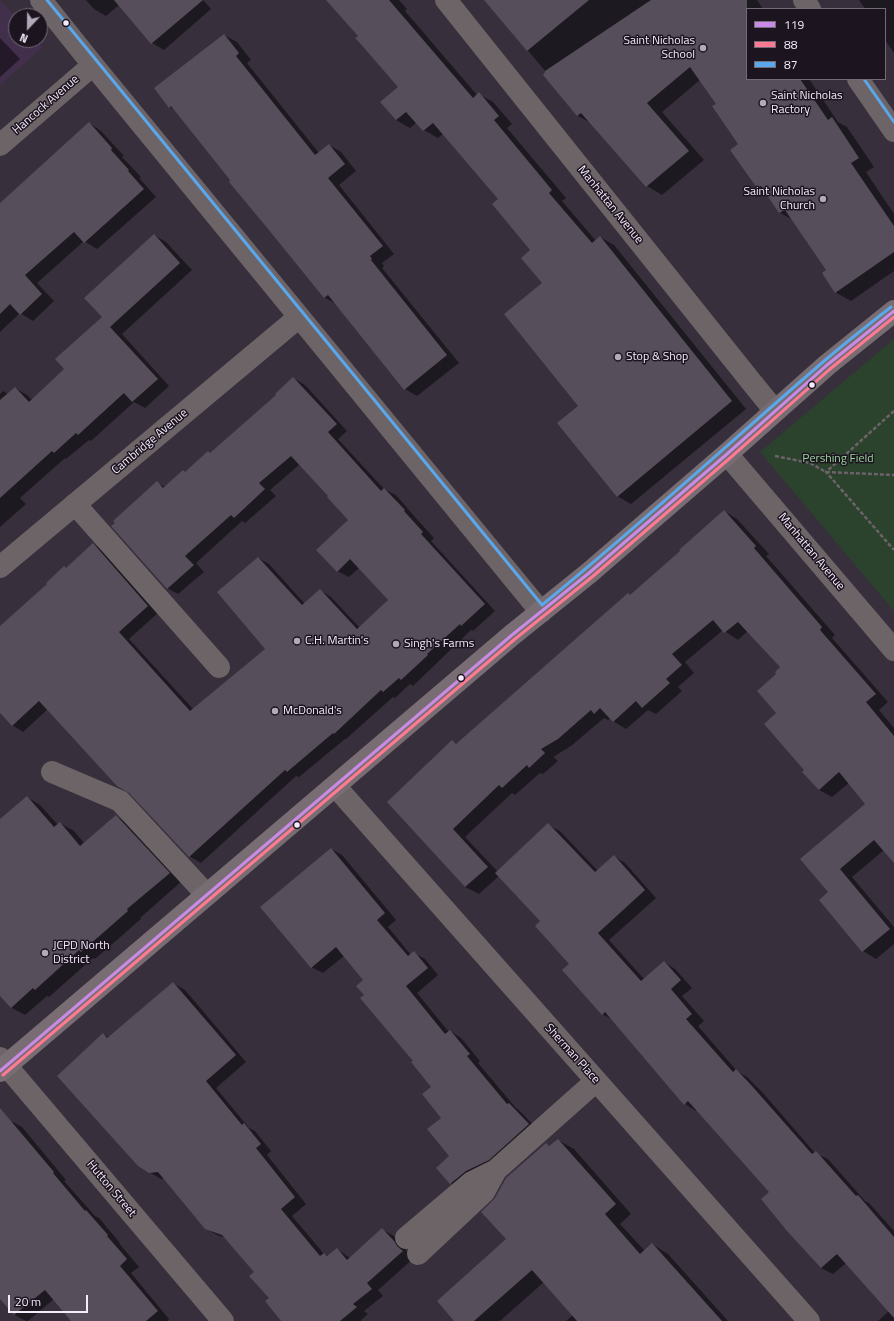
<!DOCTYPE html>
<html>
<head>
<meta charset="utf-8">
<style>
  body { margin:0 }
  #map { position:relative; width:894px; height:1321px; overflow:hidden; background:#382f3c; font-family:"Titillium Web",sans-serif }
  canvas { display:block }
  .legend { position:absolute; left:746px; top:8px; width:140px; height:72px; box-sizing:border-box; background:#1c1520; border:1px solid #736b78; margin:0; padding:5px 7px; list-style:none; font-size:12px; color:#f6ebfc }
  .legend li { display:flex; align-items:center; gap:8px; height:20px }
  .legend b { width:20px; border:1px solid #736b78 }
  .north { position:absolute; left:8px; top:8px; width:40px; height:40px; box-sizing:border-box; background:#1c1520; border:1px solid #736b78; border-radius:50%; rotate:202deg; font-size:11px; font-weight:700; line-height:16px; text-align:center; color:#f6ebfc }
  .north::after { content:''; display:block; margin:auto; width:14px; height:18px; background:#b4a9b9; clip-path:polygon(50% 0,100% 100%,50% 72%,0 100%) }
  .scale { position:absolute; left:8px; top:1295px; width:80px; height:18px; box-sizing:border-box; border:2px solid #f6ebfc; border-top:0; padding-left:5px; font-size:12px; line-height:14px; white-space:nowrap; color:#f6ebfc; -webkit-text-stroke:3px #1c1520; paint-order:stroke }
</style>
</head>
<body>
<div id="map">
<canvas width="894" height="1321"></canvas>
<ul class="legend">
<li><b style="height:5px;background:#ca8be6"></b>119</li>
<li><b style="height:5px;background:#fe7a93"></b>88</li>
<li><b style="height:5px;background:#5aa8eb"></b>87</li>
</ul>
<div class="north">N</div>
<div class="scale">20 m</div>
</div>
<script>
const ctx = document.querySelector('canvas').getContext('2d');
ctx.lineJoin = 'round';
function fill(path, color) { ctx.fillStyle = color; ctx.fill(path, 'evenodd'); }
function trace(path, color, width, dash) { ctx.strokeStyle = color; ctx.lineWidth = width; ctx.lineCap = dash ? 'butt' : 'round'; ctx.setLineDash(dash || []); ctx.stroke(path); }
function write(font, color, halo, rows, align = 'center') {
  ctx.font = font + ' "Titillium Web",sans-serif'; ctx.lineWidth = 3; ctx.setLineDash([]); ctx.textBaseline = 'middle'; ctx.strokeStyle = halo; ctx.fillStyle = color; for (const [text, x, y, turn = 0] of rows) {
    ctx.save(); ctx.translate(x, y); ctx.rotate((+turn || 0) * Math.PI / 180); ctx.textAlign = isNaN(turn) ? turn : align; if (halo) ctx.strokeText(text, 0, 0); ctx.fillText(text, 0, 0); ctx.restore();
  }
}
const built = new Path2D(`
  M0 0 16 17V40H36L43 47 0 85Z`);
const green = new Path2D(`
  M894 339V611L760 452Z`);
const shadow = new Path2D(`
  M86 0H203L211 9 164 50 152 43 119 5 106 16 94 9Z
  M327 0H399L407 9 405 11 477 95 479 94 493 102 512 124 507 128 566 198 562 201 596 241 600 237 614 245 746 409 631 504 617 496 579 406 543 283 531 250 499 199 443 134 438 138 424 130 417 122 410 128 396 120 400 87 359 36Z
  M485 0H757L763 9H747V79H809L838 122 847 127 874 167 866 172 894 214V271L851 301 835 292 827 270 793 220 780 213 767 193 757 188 740 145 717 104 700 80 662 112 704 160 662 195 647 186 591 123 578 116 561 95 547 73Z
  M859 0H894V53L885 40V9H865Z
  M224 35 237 42 251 60 247 63 319 153 329 145 341 152 356 171 339 185 394 254 382 263 384 266 382 268 459 363 417 396 405 389 336 304 324 297 175 110 170 107Z
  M0 38 20 59 0 77Z
  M89 123 101 131 124 156 122 157 141 177 139 178 156 197 97 249 84 241 37 283 54 301 33 321 20 313 0 332V217Z
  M154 235 166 242 192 270 122 334 169 386 145 408 134 402 91 441 89 440 66 459 65 458 20 498 26 504 0 527V394L3 391 8 394 15 388 27 395 32 400 66 369 103 317Z
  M293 378 305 385 347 431 338 439 384 489 396 495 415 517 434 538 431 541 495 611 473 631 471 630 413 686 410 684 395 698 393 697 346 739H345L299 777 296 776 201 863 189 856 131 793 48 709 23 732 12 725 0 712V629L93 544 104 551 159 612 129 639 194 710 266 649 258 558 269 564 305 604 320 590 331 597 360 628 389 601 359 568 349 577 337 571 350 520 330 496 300 464 270 490 276 496 245 523 242 521 196 563 204 572 178 594 167 588 157 483 165 487 211 454 277 395Z
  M724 511 737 519 769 554 766 556 835 635 832 638 888 702 879 710 894 728V862L884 850 852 877 894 927V944L876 959 863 951 829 893 866 804 849 783 832 797 819 790 806 770 778 713V674L782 667 748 631 738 640 723 630 685 662 694 673 678 687 682 691 656 714 648 710 626 729 613 721 611 718 608 720 604 718 571 746 553 757 558 761 543 774 540 773 515 795 512 793 465 837 498 872 548 825 560 831 598 871 614 856 625 863 656 898 609 940 644 979 664 962 675 969 692 988 682 996 704 1021 698 1026 737 1071 747 1077 763 1093 815 1153 828 1159 865 1201 869 1203 894 1231V1321H878L889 1311 846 1263 833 1274 821 1268 770 1192 697 1110 696 1111 685 1104 613 1020 602 1014 542 921 499 876 479 894 465 887 389 802 452 742 457 744 631 596Z
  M27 797 40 805 58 825 60 823 74 831 84 843 116 816 129 824 182 881 140 918 141 919 95 959 93 958 49 997 47 996 25 1015 12 1008 0 995V854Z
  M331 849 342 855 396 920 388 927 411 955 414 953 425 959 438 975 417 993 449 1032 450 1031 461 1038 480 1061 478 1063 516 1108 520 1111 539 1131 462 1190 451 1183V1156L442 1118 433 1087 365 995V980L344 956 323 973 311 967Z
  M173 983 185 990 246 1062 216 1088 249 1128 255 1131 271 1151 267 1155 306 1204 292 1216 324 1254 329 1256 337 1249 350 1258 383 1230 394 1236 405 1248 408 1254 414 1258 378 1290 383 1296 364 1311 368 1314 361 1320V1321H282L255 1272 226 1238 217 1235 205 1228 165 1179H161L149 1172 103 1034 108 1037Z
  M9 1120 22 1127 66 1180 64 1181 95 1216 99 1218 120 1243H119L139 1267 131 1273 169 1319 168 1321H94L54 1299 28 1321H26L15 1315 0 1297V1128Z
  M558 1140 574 1149 631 1214 620 1224 645 1251 652 1244 668 1254 728 1321H566L573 1315 544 1282 500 1321H456L508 1239 546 1144 551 1147Z`);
const building = new Path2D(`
  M114 0H203L151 44Z
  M326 0H389L473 98 479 92 499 116 494 120 552 190 549 193 592 243 600 236 732 401 617 497 557 423 578 406 504 314 542 283 521 258 530 250 492 204 498 199 433 123 423 131 406 112 396 120 380 102 398 87 359 42 355 38 358 36Z
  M484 0H589L527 51Z
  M651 0H747V79H800L828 120 832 117 859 158 851 163 894 226V252L835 293 822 273 826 270 785 210 779 213 761 186 757 188 730 150 738 144 712 106 716 104 690 67 647 103 689 151 646 187 581 113 577 116 543 75 545 72V71Z
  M224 34 239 53 236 56 315 155 329 144 345 164 328 178 383 246 370 256 372 259 371 260 447 355 404 390 328 295 324 298 264 224 229 182 230 180 171 106 169 108 154 88Z
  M89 122 112 148 111 150 129 170 128 171 144 189 84 243 74 232 25 275 42 294 20 315 10 304 0 314V203Z
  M154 234 180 263 110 327 158 379 132 402 124 393 78 435 76 433 54 453 52 451 0 498V400L15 387 29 402 64 369 55 359 102 317 84 298Z
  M293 377 337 424 328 432 381 491 384 488 405 510 404 511 423 532 421 534 485 604 461 626 460 624 427 654 428 655 401 680 399 678 383 692 381 690 334 734 333 733 287 772 285 770 189 857 129 793 117 786 39 701 12 726 0 713V626L47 584 46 583 64 566 66 568 93 543 148 606 119 632 190 711 265 649 217 592 258 557 302 605 320 589 357 629 388 600 350 559 337 572 316 550 348 520 327 497 328 496 291 456 259 483 265 489 234 518 231 515 185 556 194 565 167 589 111 526 115 523 113 521 157 481 163 488 183 470 185 472 208 451 210 453 276 395 275 394Z
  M724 510 756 546 754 548 822 627 820 630 876 694 866 702 894 736V863L874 840 840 869 890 929 862 952 819 900 828 892 800 859 865 804 839 772 819 790 802 772 804 770 764 724 776 713 757 691 776 674 775 672 780 667 738 622 724 633 713 620 672 654 682 665 666 679 670 683 642 708 636 701 613 722 600 708 594 714 591 710 558 739 541 749 545 753 529 768 527 765 502 788 499 785 453 829 488 867 465 887 387 802 452 740 456 744 628 593 630 595 680 551 679 550Z
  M27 796 54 827 60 822 80 846 116 815 170 873 127 909 128 911 81 952 79 950 35 990 33 988 11 1008 0 996V819Z
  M548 823 595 872 614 855 645 890 598 933 641 981 664 961 681 980 671 989 692 1014 686 1019 733 1072 736 1069 752 1086 812 1154 816 1151 856 1196 858 1195 894 1237V1318L837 1254 821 1268 787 1231 761 1199 769 1192 688 1101 684 1105 605 1012 602 1015 562 970 569 964 535 926 540 921 495 873Z
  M331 848 385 913 377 920 408 956 414 951 428 968 406 986 445 1034 450 1030 470 1054 467 1056 507 1104 509 1103 529 1124 489 1160 466 1171 450 1184 436 1168 449 1156 427 1129 441 1118 422 1094 431 1087 411 1062 413 1061 360 998 364 995 356 986 363 980 336 947 311 968 260 907Z
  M173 982 236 1055 206 1081 242 1125 244 1123 261 1144 256 1148 295 1197 281 1209 320 1256 324 1253 327 1256 337 1248 347 1260 382 1228 394 1241 397 1246 403 1251 367 1283 372 1289 353 1304 357 1307 340 1321H281L265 1301 269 1298 249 1276 254 1272 222 1235 205 1229 158 1172 149 1173 138 1166 57 1076 103 1033 107 1038Z
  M0 1108 54 1172 53 1173 85 1211 86 1210 108 1235 107 1236 127 1259 120 1266 158 1311 146 1321H71L45 1290 14 1315 0 1299Z
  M558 1139 616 1204 605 1214 640 1254 652 1243 722 1321H577L532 1270 474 1321H454L437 1301 506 1239 481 1212 495 1198 506 1178 546 1143 549 1146Z`);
const path = new Path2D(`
  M894 411 826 472 894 550
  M775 456 810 463 826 472 894 475`);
const minor = new Path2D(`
  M41 0 93 65 541 612
  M446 0 753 384 775 411
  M804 0 810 9
  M858 79 894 131
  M0 145 93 65
  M727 454 894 650
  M75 504 219 667
  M0 567 299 317
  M52 772 120 801 206 894
  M336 787 809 1321
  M0 1058 223 1321
  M406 1238 472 1182 496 1170
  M418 1254 484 1192 496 1170 596 1081`);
const major = new Path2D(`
  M0 1071 512 635 589 573 727 454 827 365 894 311`);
const bus1 = new Path2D(`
  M0 1071 512 635 589 573 727 454 827 365 894 311`);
const bus2 = new Path2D(`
  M3 1075 515 639 592 577 730 458 830 369 894 317`);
const bus3 = new Path2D(`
  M47 0 542 605C638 527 729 443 823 362 845 343 868 325 891 307
  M864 79 894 122`);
const markers = [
  [66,23,3.5,"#f6ebfc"],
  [703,48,4,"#b4a9b9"],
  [763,103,4,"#b4a9b9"],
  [823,199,4,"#b4a9b9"],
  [618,357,4,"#b4a9b9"],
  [812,385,3.5,"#f6ebfc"],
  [297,641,4,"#b4a9b9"],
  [396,644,4,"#b4a9b9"],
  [461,678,3.5,"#f6ebfc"],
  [275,711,4,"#b4a9b9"],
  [297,825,3.5,"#f6ebfc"],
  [45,953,4,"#b4a9b9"]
];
const poiNames = [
  ["Saint Nicholas",695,41,"right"],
  ["School",695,55,"right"],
  ["Saint Nicholas",771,96],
  ["Ractory",771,110],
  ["Saint Nicholas",815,192,"right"],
  ["Church",815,206,"right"],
  ["Stop & Shop",626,357],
  ["C.H. Martin's",305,641],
  ["Singh's Farms",404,644],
  ["McDonald's",283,711],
  ["JCPD North",53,946],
  ["District",53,960]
];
const streetNames = [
  ["Hancock Avenue",46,105,-41],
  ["Manhattan Avenue",610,205,51],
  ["Cambridge Avenue",150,442,-40],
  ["Manhattan Avenue",811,552,50],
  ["Sherman Place",572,1054,48],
  ["Hutton Street",111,1189,50]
];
const parkNames = [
  ["Pershing Field",838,459]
];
fill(built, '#422f4c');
fill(green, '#2b422d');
fill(shadow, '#0007');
fill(building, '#574e5b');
trace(path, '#6b6369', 2.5, [4, 2]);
trace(minor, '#6d6467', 22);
trace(major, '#786d72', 22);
trace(bus1, '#ca8be6', 3);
trace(bus2, '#fe7a93', 3);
trace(bus3, '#5aa8eb', 3);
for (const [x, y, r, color] of markers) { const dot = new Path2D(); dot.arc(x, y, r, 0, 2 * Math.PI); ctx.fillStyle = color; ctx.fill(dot); trace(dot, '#1c1520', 1.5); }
write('12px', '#f6ebfc', '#1c1520', poiNames, 'left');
write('12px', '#f6ebfc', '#1c1520', streetNames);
write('12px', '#9bd59d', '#1c1520', parkNames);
</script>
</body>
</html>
